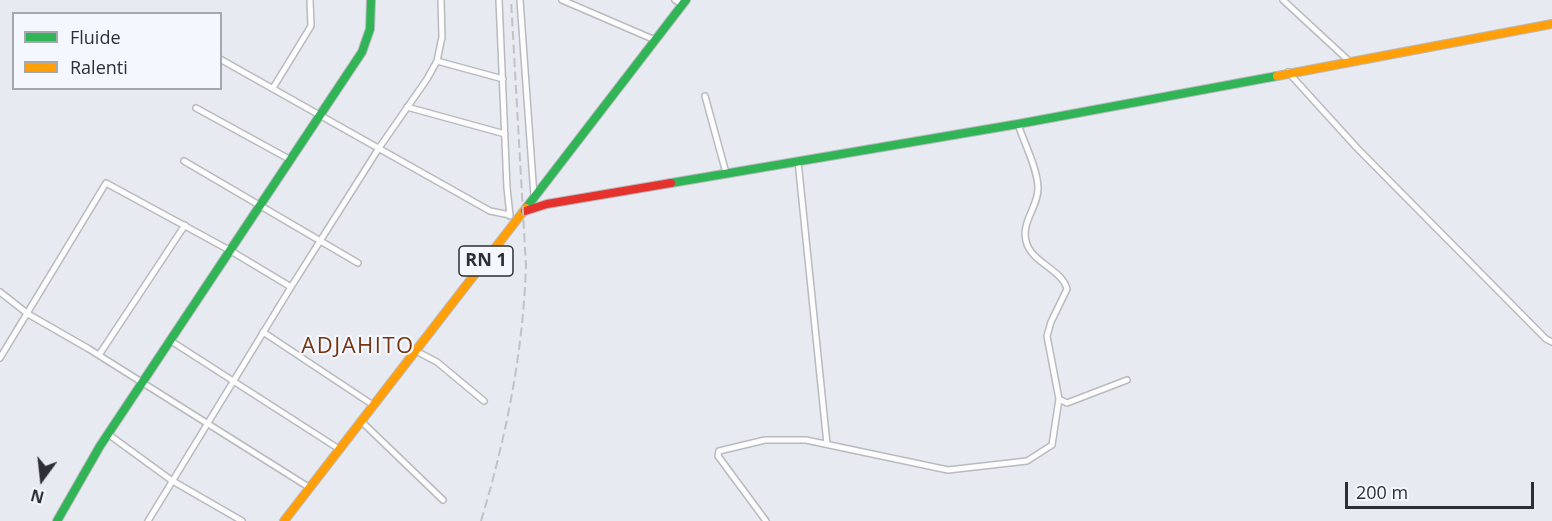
<!DOCTYPE html>
<html>
<head>
<meta charset="utf-8">
<style>
  body { margin:0 }
  #map { position:relative; width:1552px; height:521px; overflow:hidden; background:#e8eaf1; font-family:"Open Sans",sans-serif }
  canvas { display:block }
  .legend { position:absolute; left:12px; top:12px; width:210px; height:78px; box-sizing:border-box; background:#f4f7fe; border:2px solid #a4a7ad; margin:0; padding:8px 10px; list-style:none; font-size:18px; color:#2d2f34 }
  .legend li { display:flex; align-items:center; gap:12px; height:30px }
  .legend b { width:30px; border:2px solid #a4a7ad }
  .north { position:absolute; left:12px; top:449px; width:60px; height:60px; -webkit-text-stroke:4px #f4f7fe; paint-order:stroke; rotate:195deg; font-size:16px; font-weight:700; line-height:24px; text-align:center; color:#2d2f34 }
  .north::after { content:''; display:block; margin:auto; width:21px; height:27px; background:#2d2f34; clip-path:polygon(50% 0,100% 100%,50% 72%,0 100%) }
  .scale { position:absolute; left:1345px; top:482px; width:189px; height:27px; box-sizing:border-box; border:3px solid #2d2f34; border-top:0; padding-left:8px; font-size:18px; line-height:21px; white-space:nowrap; color:#2d2f34; -webkit-text-stroke:4px #f4f7fe; paint-order:stroke }
</style>
</head>
<body>
<div id="map">
<canvas width="1552" height="521"></canvas>
<ul class="legend">
<li><b style="height:8px;background:#30b455"></b>Fluide</li>
<li><b style="height:8px;background:#ff9f0a"></b>Ralenti</li>
</ul>
<div class="north">N</div>
<div class="scale">200 m</div>
</div>
<script>
const ctx = document.querySelector('canvas').getContext('2d');
ctx.lineJoin = 'round';
function trace(path, color, width, dash) { ctx.strokeStyle = color; ctx.lineWidth = width; ctx.lineCap = dash ? 'butt' : 'round'; ctx.setLineDash(dash || []); ctx.stroke(path); }
function write(font, color, halo, rows, align = 'center') {
  ctx.font = font + ' "Open Sans",sans-serif'; ctx.lineWidth = 4.5; ctx.setLineDash([]); ctx.textBaseline = 'middle'; ctx.strokeStyle = halo; ctx.fillStyle = color; for (const [text, x, y, turn = 0] of rows) {
    ctx.save(); ctx.translate(x, y); ctx.rotate((+turn || 0) * Math.PI / 180); ctx.textAlign = isNaN(turn) ? turn : align; if (halo) ctx.strokeText(text, 0, 0); ctx.fillText(text, 0, 0); ctx.restore();
  }
}
const street = new Path2D(`
  M499 0 507 188 510 216
  M520 0 534 196
  M562 0 655 40
  M675 0 683 5
  M1283 0 1349 61
  M220 59 490 211 510 215
  M437 61 503 79
  M1288 72 1357 148 1546 339 1552 342
  M273 88 311 26 310 0
  M705 96 726 173
  M407 107 505 134
  M196 108 289 159
  M1018 124C1024 143 1037 167 1038 187 1039 206 1021 221 1026 241 1031 263 1062 269 1067 289L1051 322 1047 336 1059 399 1067 403 1127 380
  M184 161 358 263
  M798 161 827 444
  M0 292 28 314 89 349 310 488
  M263 332 373 405
  M171 341 339 449
  M416 351 437 362 484 401
  M99 355 185 225
  M0 358 106 183 231 251 291 287
  M361 421 443 500
  M108 434 171 480 242 521
  M148 521 291 287 379 148 427 79 437 61 442 37 441 0
  M766 521 718 456 719 451 765 440H806L948 470 1027 461 1052 445 1059 399`);
const fast = new Path2D(`
  M671 183 1018 124 1277 76
  M526 208 686 0
  M57 521 100 446 362 52 370 29 371 0`);
const slow = new Path2D(`
  M1277 76 1552 24
  M284 521 526 208`);
const jam = new Path2D(`
  M525 211 547 204 671 183`);
const rail = new Path2D(`
  M481 521C506 438 523 353 526 266L511 0`);
const shields = [
  [486,261,54]
];
const shieldNames = [
  ["RN 1",486,261]
];
const quarterNames = [
  ["ADJAHITO",358,347]
];
trace(street, '#b8babf', 8);
trace(fast, '#b8babf', 10);
trace(slow, '#b8babf', 10);
trace(jam, '#b8babf', 10);
trace(street, '#fcfcfd', 5);
trace(fast, '#30b455', 8);
trace(slow, '#ff9f0a', 8);
trace(jam, '#e5322d', 8);
trace(rail, '#c1c2c4', 2, [9, 4.5]);
for (const [x, y, w] of shields) { const box = new Path2D(); box.roundRect(x - w / 2, y - 15, w, 30, 4.5); ctx.fillStyle = '#f4f7fe'; ctx.fill(box); trace(box, '#2d2f34', 1.5); }
write('bold 18px', '#2d2f34', null, shieldNames);
ctx.letterSpacing = '1.5px';
write('22px', '#743610', '#f4f7fe', quarterNames);
ctx.letterSpacing = '0px';
</script>
</body>
</html>
